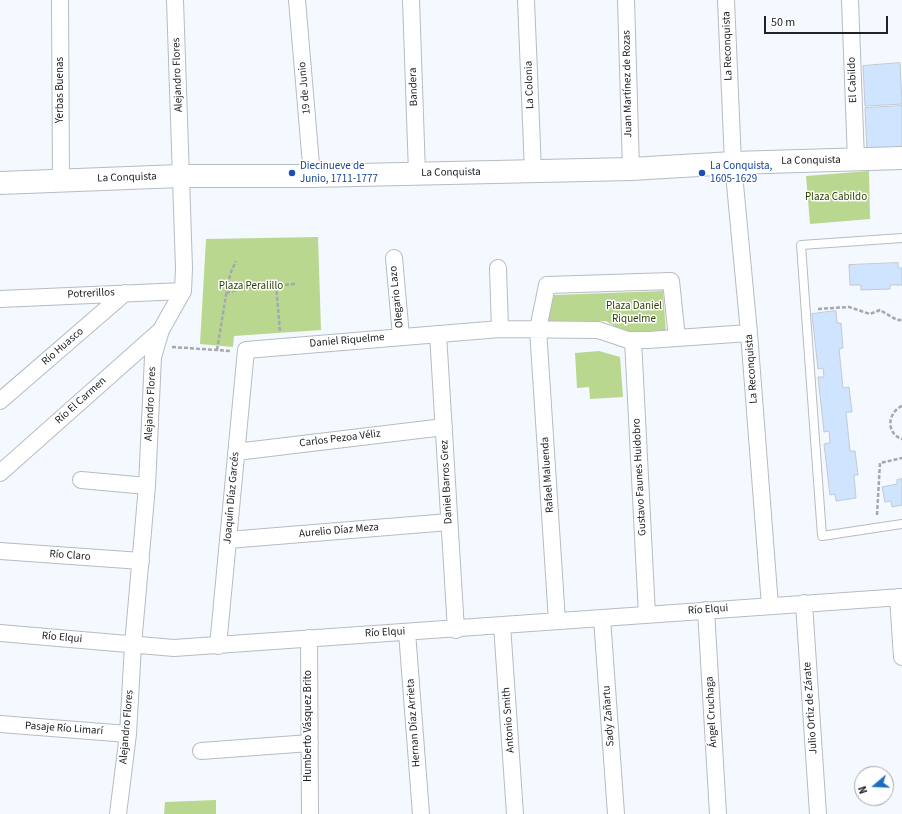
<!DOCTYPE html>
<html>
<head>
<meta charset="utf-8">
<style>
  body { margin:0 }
  #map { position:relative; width:902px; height:814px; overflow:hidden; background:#f4f8ff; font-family:"Source Sans 3",sans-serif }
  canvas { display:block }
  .north { position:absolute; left:854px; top:766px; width:40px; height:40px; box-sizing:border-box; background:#fff; border:1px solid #a6a7a8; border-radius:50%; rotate:251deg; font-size:11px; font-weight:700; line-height:16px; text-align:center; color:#202225 }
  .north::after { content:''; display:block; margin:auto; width:14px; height:18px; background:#1c6fbd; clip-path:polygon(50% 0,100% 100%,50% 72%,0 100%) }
  .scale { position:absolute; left:764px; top:16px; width:124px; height:18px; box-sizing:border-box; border:2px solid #202225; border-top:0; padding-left:5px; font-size:12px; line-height:14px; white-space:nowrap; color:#202225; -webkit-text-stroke:3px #fff; paint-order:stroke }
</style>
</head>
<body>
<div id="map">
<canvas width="902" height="814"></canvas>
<div class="north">N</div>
<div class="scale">50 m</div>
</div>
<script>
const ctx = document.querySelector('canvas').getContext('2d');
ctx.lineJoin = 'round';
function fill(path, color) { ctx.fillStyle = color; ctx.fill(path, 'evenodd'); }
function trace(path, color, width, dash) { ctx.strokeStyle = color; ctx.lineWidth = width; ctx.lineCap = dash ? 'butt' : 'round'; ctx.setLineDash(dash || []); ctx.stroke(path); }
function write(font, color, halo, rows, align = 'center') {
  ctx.font = font + ' "Source Sans 3",sans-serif'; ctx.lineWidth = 3; ctx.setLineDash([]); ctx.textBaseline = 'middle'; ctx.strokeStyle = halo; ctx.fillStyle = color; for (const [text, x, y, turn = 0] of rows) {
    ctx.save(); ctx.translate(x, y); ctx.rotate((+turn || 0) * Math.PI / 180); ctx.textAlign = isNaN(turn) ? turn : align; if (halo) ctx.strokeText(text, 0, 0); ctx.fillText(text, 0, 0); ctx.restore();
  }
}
const green = new Path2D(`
  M869 171 870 219 810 224 806 176Z
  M318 237 321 330 234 336 233 347 200 344 206 239Z
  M663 291 666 332 628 335 606 321 547 322 554 295Z
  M599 351 620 357 623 397 590 399 589 387 577 388 575 353Z
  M216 800V814H164L165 802Z`);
const building = new Path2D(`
  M900 63 902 104 865 106 863 66Z
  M902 106V149L867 151 865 108Z
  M898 263V268H902V285H890V289L861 290V285H850L849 265Z
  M836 311 837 323H841L843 348 839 349 843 388 849 387 852 412H846L850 451H855L858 475H854L856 498 836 501 835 494 830 495 824 444 830 443 829 431 824 432 818 377H824L823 368 818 369 812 314Z
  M902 479V505L892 507 891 501 885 502 882 487 897 484V480Z`);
const path = new Path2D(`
  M276 285 280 332
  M226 293 242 288 295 284
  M818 309 849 307 870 314 880 310 897 320H902
  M172 347 231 351
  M217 350 228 283 231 272 236 261
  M902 406C888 412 885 433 902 439
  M877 515 880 463 902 458`);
const lane = new Path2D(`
  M902 238 801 245 822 536 902 524`);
const street = new Path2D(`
  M60 0 61 181
  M297 0 312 176
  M411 0 417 173
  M526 0 533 171
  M626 0 631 169
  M726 0 733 163 749 333 770 606
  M850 0 856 160
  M394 258 401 336
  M498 268 500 329
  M0 299 183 291
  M438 334 456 630
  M633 340 647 615
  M0 401 125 293
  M236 452 444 427
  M0 473 160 331
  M81 480 147 486
  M228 540 449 522
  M0 551 141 561
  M898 597 902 657
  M804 603 818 814
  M706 610 718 814
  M602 618 616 814
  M557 621 538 329 547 285 671 281 677 338
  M502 625 515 814
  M407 632 421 814
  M0 633 174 648 902 597
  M309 638 310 814
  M218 646 246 350 500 329 598 330 628 340H648L749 333
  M0 724 128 734
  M201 751 310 743
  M118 814 128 734 133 645 147 486 153 357 161 330 183 291 184 268 175 0`);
const secondary = new Path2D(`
  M0 183 180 176H312L631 169 733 163 902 158`);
const markers = [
  [292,173,4,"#1a4fb4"],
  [702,173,4,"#1a4fb4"]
];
const streetNames = [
  ["La Reconquista",728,46,-92],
  ["Alejandro Flores",178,75,-92],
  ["El Cabildo",853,80,-92],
  ["Juan Martínez de Rozas",628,84,-91],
  ["La Colonia",530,85,-92],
  ["Bandera",414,87,-92],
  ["19 de Junio",305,88,-95],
  ["Yerbas Buenas",61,90,-90],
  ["La Conquista",811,161,-1],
  ["La Conquista",451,173,-1],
  ["La Conquista",127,178,-2],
  ["Potrerillos",91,294,-3],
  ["Olegario Lazo",397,297,-96],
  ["Daniel Riquelme",347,341,-5],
  ["Río Huasco",63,347,-41],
  ["La Reconquista",752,369,-94],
  ["Río El Carmen",81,401,-42],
  ["Alejandro Flores",151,404,-87],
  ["Carlos Pezoa Véliz",340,439,-7],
  ["Rafael Maluenda",548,475,-94],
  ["Gustavo Faunes Huidobro",640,477,-93],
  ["Daniel Barros Grez",447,482,-93],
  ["Joaquín Díaz Garcés",232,498,-85],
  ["Aurelio Díaz Meza",339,531,-5],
  ["Río Claro",70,556,4],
  ["Río Elqui",708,610,-4],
  ["Río Elqui",385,633,-3],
  ["Río Elqui",62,638,5],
  ["Julio Ortiz de Zárate",811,708,-94],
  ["Ángel Cruchaga",712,712,-93],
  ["Sady Zañartu",609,716,-94],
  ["Antonio Smith",509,720,-94],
  ["Hernan Díaz Arrieta",414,723,-94],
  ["Humberto Vásquez Brito",309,726,-90],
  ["Alejandro Flores",127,727,-85],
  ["Pasaje Río Limarí",64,729,4]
];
const transitNames = [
  ["Diecinueve de",300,167],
  ["Junio, 1711-1777",300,180],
  ["La Conquista,",710,167],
  ["1605-1629",710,180]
];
const parkNames = [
  ["Plaza Cabildo",836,198],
  ["Plaza Peralillo",251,287],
  ["Plaza Daniel",634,307],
  ["Riquelme",634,320]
];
fill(green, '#bad78f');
fill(building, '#cee4ff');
trace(building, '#c3c9d1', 1);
trace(lane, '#b6bcc3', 10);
trace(street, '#b6bcc3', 18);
trace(secondary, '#b6bcc3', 24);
trace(path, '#a5a8ae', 2.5, [4, 2]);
trace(lane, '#fff', 8);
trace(street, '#fff', 16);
trace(secondary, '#fff', 22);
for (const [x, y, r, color] of markers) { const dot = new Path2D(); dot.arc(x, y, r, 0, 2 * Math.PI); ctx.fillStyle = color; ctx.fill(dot); trace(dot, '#fff', 1.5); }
write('11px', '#202225', '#fff', streetNames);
write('11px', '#164399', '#fff', transitNames, 'left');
write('11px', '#2d4003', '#fff', parkNames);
</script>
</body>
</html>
